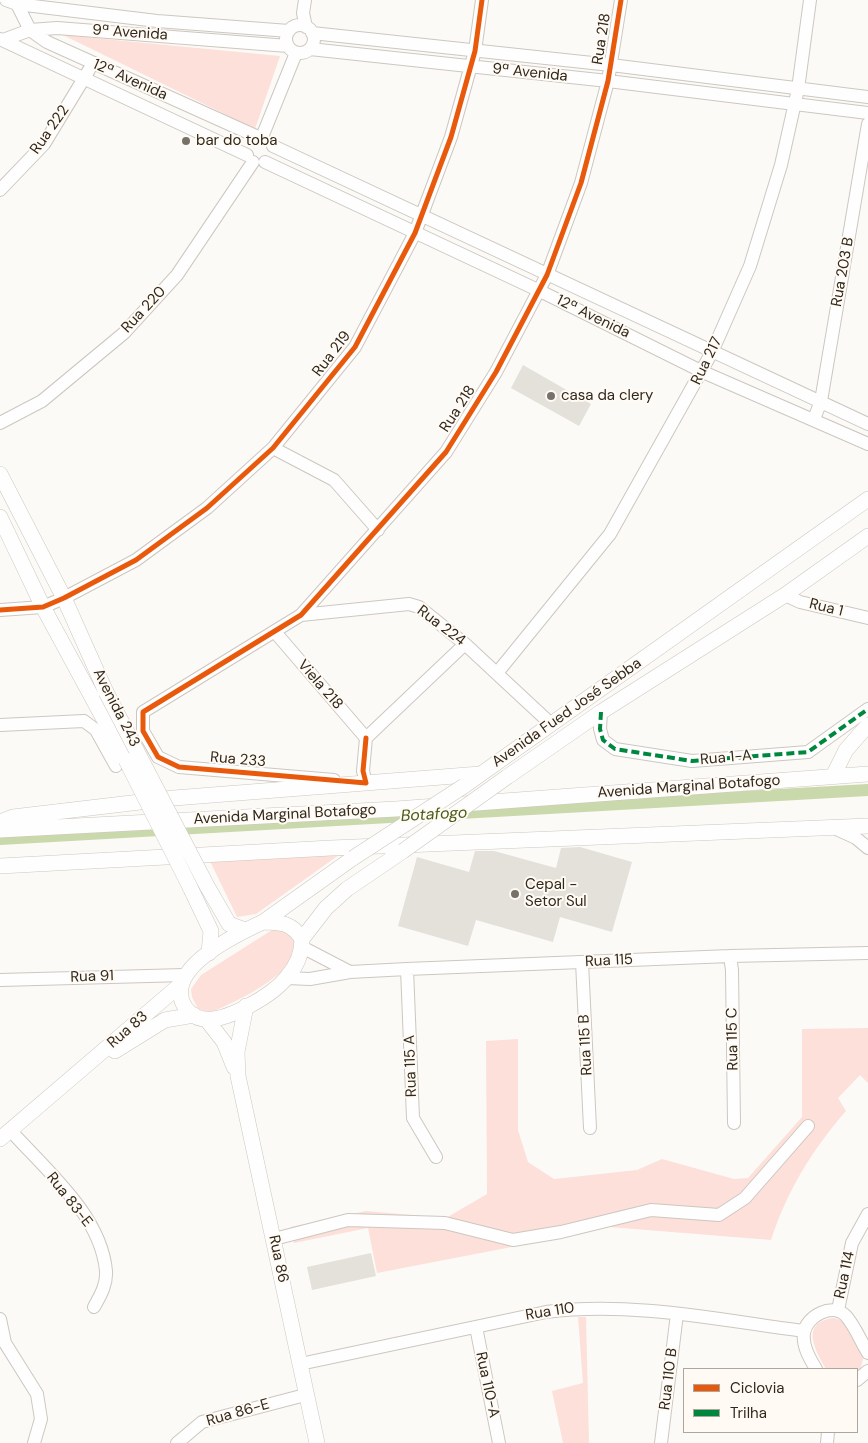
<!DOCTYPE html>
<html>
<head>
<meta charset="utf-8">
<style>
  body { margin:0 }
  #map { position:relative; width:868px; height:1443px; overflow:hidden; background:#fcfaf7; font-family:"DM Sans",sans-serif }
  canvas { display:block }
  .legend { position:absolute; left:683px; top:1368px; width:175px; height:65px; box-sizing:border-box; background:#fffaf4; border:1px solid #aca69e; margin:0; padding:6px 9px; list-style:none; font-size:15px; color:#30281c }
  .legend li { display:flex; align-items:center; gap:10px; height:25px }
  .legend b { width:25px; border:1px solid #aca69e }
</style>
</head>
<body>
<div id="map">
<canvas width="868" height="1443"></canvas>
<ul class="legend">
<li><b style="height:6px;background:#e8590c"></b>Ciclovia</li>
<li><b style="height:6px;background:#00873e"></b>Trilha</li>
</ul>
</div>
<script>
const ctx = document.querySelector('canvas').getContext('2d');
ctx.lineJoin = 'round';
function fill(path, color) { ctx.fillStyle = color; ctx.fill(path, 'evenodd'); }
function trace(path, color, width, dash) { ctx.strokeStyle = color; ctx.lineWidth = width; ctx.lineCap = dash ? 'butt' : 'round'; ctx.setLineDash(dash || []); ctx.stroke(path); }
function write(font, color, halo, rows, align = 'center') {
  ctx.font = font + ' "DM Sans",sans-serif'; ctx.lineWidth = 4; ctx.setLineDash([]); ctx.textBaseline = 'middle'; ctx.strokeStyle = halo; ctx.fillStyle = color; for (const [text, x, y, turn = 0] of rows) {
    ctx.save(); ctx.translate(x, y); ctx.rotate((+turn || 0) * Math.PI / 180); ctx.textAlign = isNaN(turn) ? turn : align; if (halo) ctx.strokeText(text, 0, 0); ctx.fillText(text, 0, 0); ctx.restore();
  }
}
const green = new Path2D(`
  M63 35 280 56 255 129Z
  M346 850 256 914 237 917 207 855Z
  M272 930C282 930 294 929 295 943 298 975 234 1002 210 1013L198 1009 192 997 191 989 201 975Z
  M868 1028V1083L860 1075 838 1098 846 1111C812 1150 787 1191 771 1240L597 1226 522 1245 377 1273 368 1228 294 1243 290 1227 366 1211 446 1218 487 1194 486 1041 518 1039V1130L528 1162 554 1179 637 1170 662 1159 734 1179 748 1178 802 1117V1029Z
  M578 1317H586L589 1443H563L552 1391 583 1383Z
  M835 1318 846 1323 864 1355 860 1371 857 1374V1369H826C815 1350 799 1321 835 1318Z`);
const canal = new Path2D(`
  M0 839 868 790`);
const building = new Path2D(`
  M523 365 591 404 579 426 511 388Z
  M580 847 632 862 612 932 560 917 553 942 476 920 468 946 398 926 417 857 469 872 475 851H494L556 868 561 848Z
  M371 1253 376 1276 312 1290 307 1267Z`);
const minor = new Path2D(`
  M6 0 17 4 157 21 289 31
  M305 0 303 13 306 27
  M17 4 30 30 47 42 258 137
  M286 39a14 14 0 1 1 28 0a14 14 0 1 1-28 0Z
  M312 33 611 65 868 97
  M0 39 247 155
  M3 40 30 30 57 28 288 46
  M310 49 608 81 868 113
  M262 137 296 53
  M273 146 868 424
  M265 162 540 291 703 372 868 444
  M0 190 44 144 89 70
  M814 419 821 401 868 124
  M0 423 42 401 124 333 177 275 253 162
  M273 448 334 480 378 530
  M785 595 800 602 868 618
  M0 610 43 607 64 598 136 560 207 508 273 448 355 347 415 233 451 137 475 51 482 0
  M301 615 409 604 419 607 465 644 551 724
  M275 632 366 738
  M497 673 610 534 712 352 750 266 781 165 798 89 810 0
  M601 712 600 729 603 740 615 749 692 761 808 752 868 709
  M0 725 84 721 96 730 116 766
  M366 738 465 644
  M334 780 179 767 158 757 143 731V712L301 615 446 452 496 372 547 275 581 183 608 81 621 0
  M359 783H366L363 771 366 738
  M834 828 856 838 868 848
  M302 947 350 972
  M730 956 732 970 734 1123
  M582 962 590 1128
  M407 969 413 1118 436 1157
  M287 978 310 979 350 972 407 969 730 956 868 953
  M0 980 185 975
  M10 1130C46 1170 101 1215 106 1271 107 1285 100 1296 94 1307
  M274 1239 348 1220 445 1223 513 1240 561 1232 651 1210 719 1215 745 1198 808 1126
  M838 1310 852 1243 868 1214
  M0 1319 5 1343 37 1394 41 1419 34 1443
  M476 1327 499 1443
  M300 1364 546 1312C631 1301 719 1320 804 1331
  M816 1369C810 1359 802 1346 804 1333 806 1316 833 1302 846 1316 855 1326 861 1342 868 1353
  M857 1380 868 1371
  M177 1443 202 1422 305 1395
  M661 1443 677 1314
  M827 1443 828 1432`);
const major = new Path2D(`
  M0 474 64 598 106 692
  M0 517 43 607 126 760
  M833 776 846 750 868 725
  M507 777 601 712 785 595 868 536
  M464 786 868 499
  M0 822 13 817 174 798 480 774
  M0 830 396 809 868 774
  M0 866 331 848 868 826
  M207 886 229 924 245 930
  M190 887 211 931 209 953
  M263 922C281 922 292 923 302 939 302 953 296 967 287 977 273 995 227 1022 204 1019 194 1018 185 1010 182 1001 170 966 237 934 263 922Z
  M263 922 353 858
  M302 939 326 908 347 889 403 851
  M246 1006 237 1052 238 1076 317 1443
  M206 1019 224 1042 234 1067
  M115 1051 165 1020 194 1015
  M0 1139 180 985`);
const majorBridge = new Path2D(`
  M106 692 207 886
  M126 760 190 887
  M403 851 507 777
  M353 858 464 786`);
const quiet = new Path2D(`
  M601 712 600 729 603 740 615 749 692 761 808 752 868 709`);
const cycleway = new Path2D(`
  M0 610 43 607 64 598 136 560 207 508 273 448 355 347 415 233 451 137 475 51 482 0
  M366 738 363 771 366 783 179 767 158 757 143 731V712L301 615 446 452 496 372 547 275 581 183 608 81 621 0`);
const markers = [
  [186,141,5,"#777269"],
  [551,396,5,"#777269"],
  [515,894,5,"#777269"]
];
const streetNames = [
  ["9ª Avenida",130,33,4],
  ["Rua 218",602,39,-81],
  ["9ª Avenida",530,73,6],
  ["12ª Avenida",130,80,24],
  ["Rua 222",50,130,-55],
  ["Rua 203 B",843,272,-80],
  ["Rua 220",144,310,-47],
  ["12ª Avenida",593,317,26],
  ["Rua 219",332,354,-53],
  ["Rua 217",707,361,-64],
  ["Rua 218",458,409,-57],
  ["Rua 1",826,608,14],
  ["Rua 224",441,626,37],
  ["Viela 218",320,685,49],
  ["Avenida 243",116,708,63],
  ["Avenida Fued José Sebba",567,713,-35],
  ["Rua 1-A",726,758,-5],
  ["Rua 233",238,760,5],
  ["Avenida Marginal Botafogo",689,787,-4],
  ["Avenida Marginal Botafogo",285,815,-3],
  ["Rua 115",609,961,-3],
  ["Rua 91",92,977,-2],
  ["Rua 83",128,1030,-41],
  ["Rua 115 C",733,1039,-91],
  ["Rua 115 B",586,1045,-93],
  ["Rua 115 A",411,1066,-92],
  ["Rua 83-E",69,1200,52],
  ["Rua 86",278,1259,78],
  ["Rua 114",845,1275,-78],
  ["Rua 110",550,1312,-9],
  ["Rua 110 B",669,1379,-83],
  ["Rua 110-A",487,1385,78],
  ["Rua 86-E",238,1413,-16]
];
const poiNames = [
  ["bar do toba",196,141],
  ["casa da clery",561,396],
  ["Cepal -",525,885],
  ["Setor Sul",525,902]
];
const waterNames = [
  ["Botafogo",434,815,-3]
];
fill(green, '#fde0d9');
trace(canal, '#cad9ab', 12);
fill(building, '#e3e1d9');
trace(minor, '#ccc7c0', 14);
trace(major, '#ccc7c0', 16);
trace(minor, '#fffefe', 12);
trace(major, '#fffefe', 15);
trace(majorBridge, '#ccc7c0', 16, []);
trace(majorBridge, '#fffefe', 15);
trace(quiet, '#00873e', 4, [8, 4]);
trace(cycleway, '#e8590c', 5);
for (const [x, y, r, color] of markers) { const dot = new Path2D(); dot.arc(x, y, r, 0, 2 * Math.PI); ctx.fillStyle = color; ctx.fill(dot); trace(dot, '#fffaf4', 2); }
write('15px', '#30281c', '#fffaf4', streetNames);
write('15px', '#30281c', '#fffaf4', poiNames, 'left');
write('italic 16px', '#495c18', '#fffaf4', waterNames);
</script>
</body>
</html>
